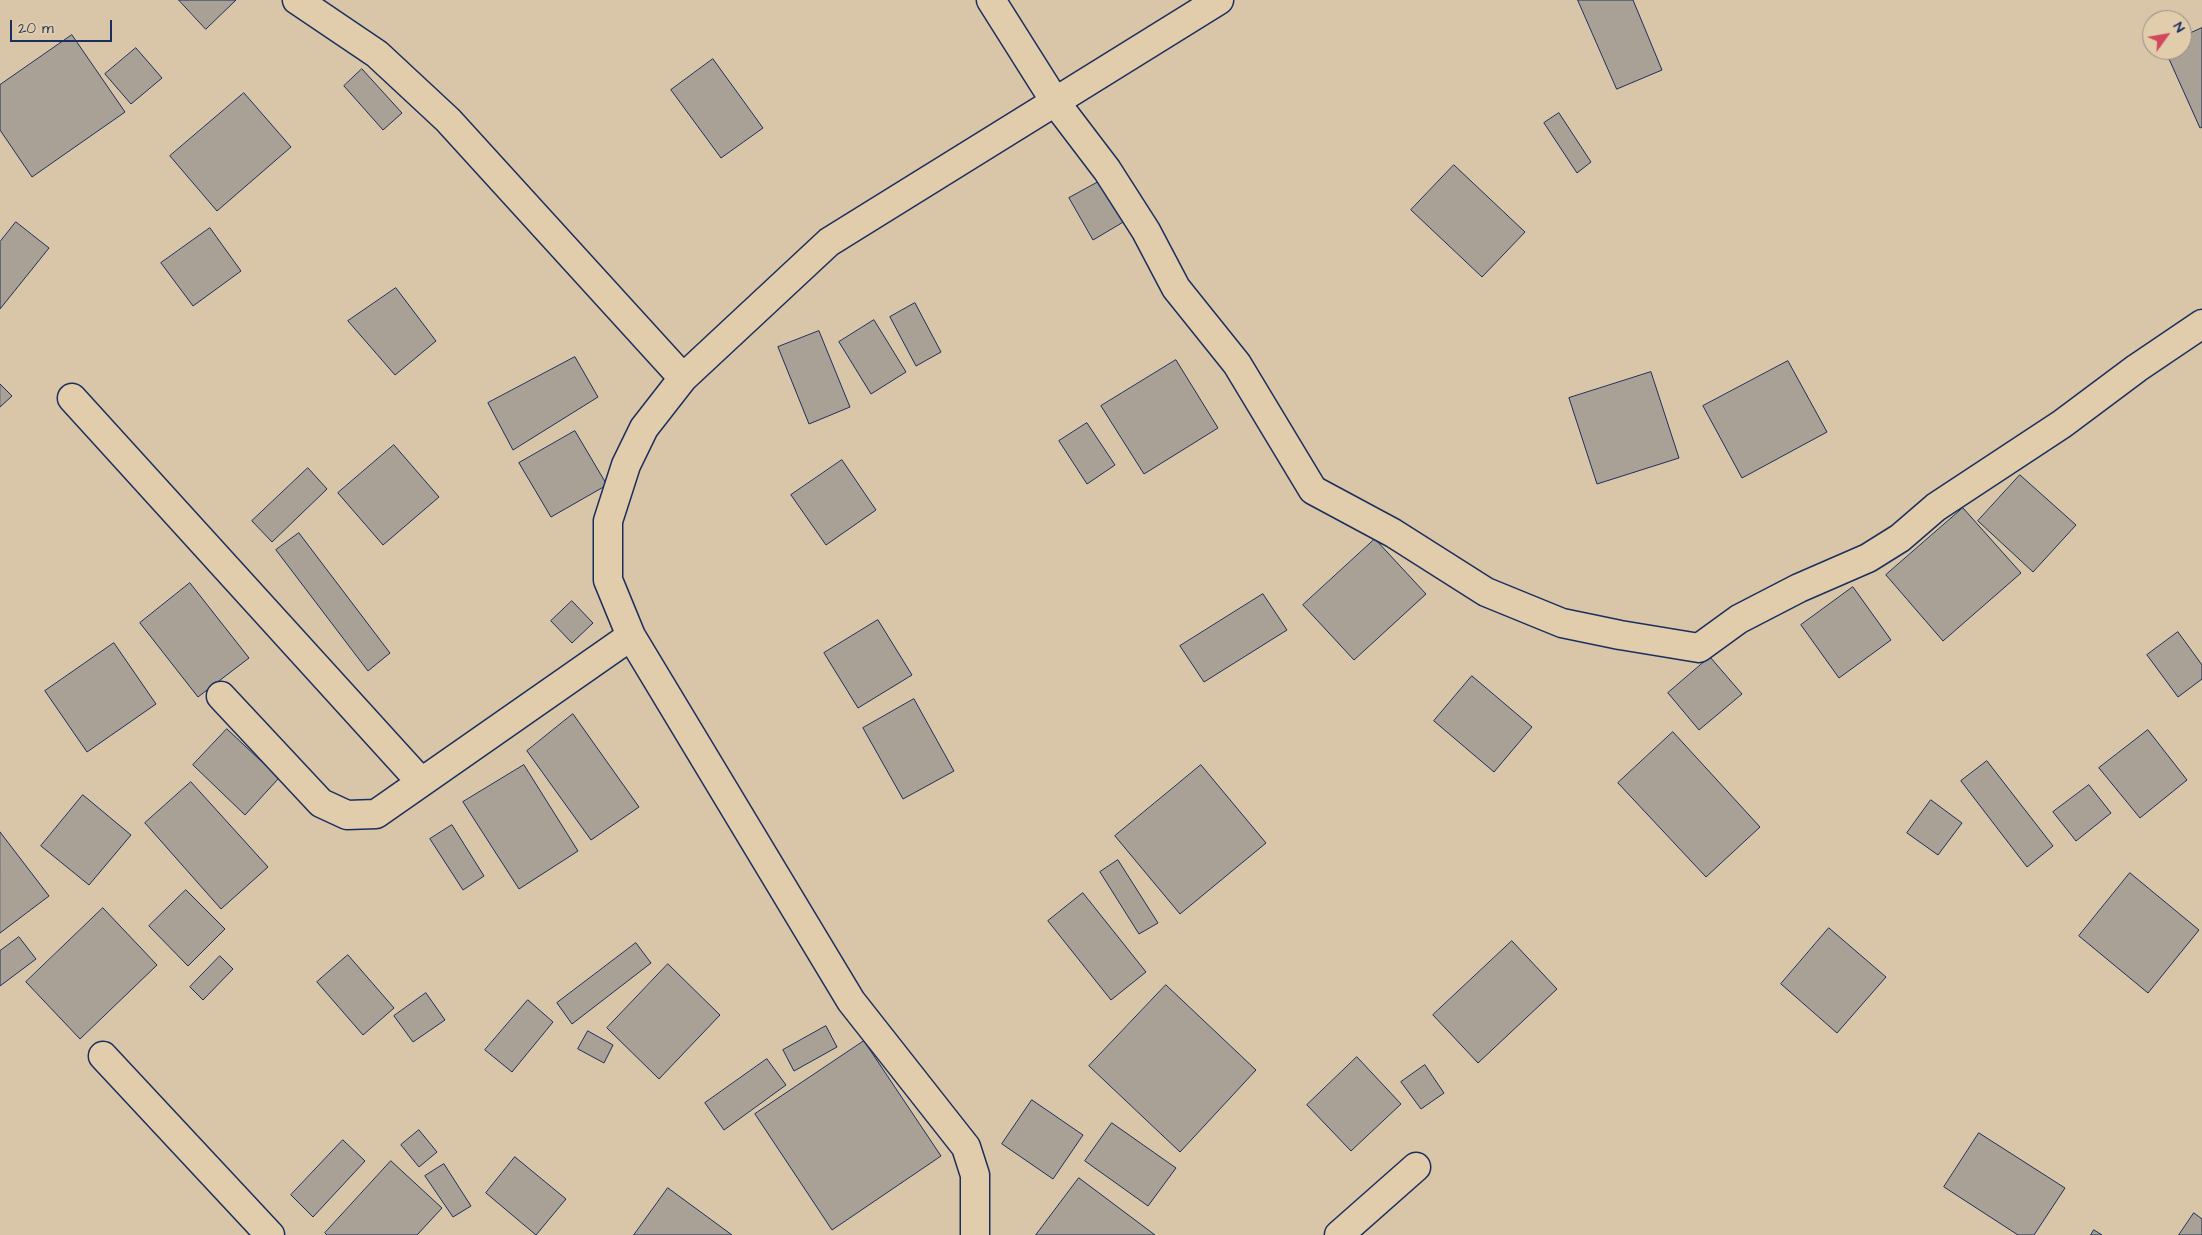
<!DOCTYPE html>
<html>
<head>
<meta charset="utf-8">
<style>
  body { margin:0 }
  #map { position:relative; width:2202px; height:1235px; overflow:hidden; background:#d9c6a8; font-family:"Architects Daughter",sans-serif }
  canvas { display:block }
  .north { position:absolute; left:2142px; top:10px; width:50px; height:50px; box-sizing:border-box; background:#e1ccab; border:1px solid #928d8c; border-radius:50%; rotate:58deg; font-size:14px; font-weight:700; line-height:20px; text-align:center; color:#1b2f5e }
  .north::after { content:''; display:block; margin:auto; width:18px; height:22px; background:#d1495b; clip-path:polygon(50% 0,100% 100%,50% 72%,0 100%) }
  .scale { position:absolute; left:10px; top:20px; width:102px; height:22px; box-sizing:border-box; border:2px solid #1b2f5e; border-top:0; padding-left:6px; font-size:15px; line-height:18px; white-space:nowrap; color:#1b2f5e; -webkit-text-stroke:4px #e1ccab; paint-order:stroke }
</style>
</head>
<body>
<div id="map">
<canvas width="2202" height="1235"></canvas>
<div class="north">N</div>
<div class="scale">20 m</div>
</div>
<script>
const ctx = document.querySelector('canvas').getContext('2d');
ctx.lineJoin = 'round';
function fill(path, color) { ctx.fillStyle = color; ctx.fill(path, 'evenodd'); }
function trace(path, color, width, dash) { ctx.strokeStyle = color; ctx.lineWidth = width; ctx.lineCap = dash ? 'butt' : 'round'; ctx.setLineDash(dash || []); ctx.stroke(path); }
const building = new Path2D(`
  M179 0H236L206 29Z
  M1578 0H1633L1662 70 1617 89Z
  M2202 28V127L2200 128 2165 50H2182V37Z
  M72 35 125 112 32 177 0 130V85Z
  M136 48 162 78 131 104 105 74Z
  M713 59 763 128 721 158 671 90Z
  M362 69 402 113 383 130 344 86Z
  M244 93 291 147 217 211 170 156Z
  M1559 113 1591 162 1577 173 1544 123Z
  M1454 165 1525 232 1482 277 1411 210Z
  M1102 180 1125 221 1093 240 1069 198Z
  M16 222 49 248 0 309V242Z
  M210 228 241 271 193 306 161 263Z
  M396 288 436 341 395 375 348 321Z
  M915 303 941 352 916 366 890 317Z
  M874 320 906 372 871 394 839 342Z
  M819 331 850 407 809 424 778 347Z
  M575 357 598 397 513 450 488 403Z
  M1176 360 1218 428 1144 474 1101 406Z
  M1788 361 1827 432 1742 478 1703 406Z
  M1651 372 1679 458 1597 484 1569 398Z
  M0 384 12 396 0 407Z
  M1087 423 1115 465 1087 484 1059 441Z
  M575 431 607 485 551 517 519 463Z
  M394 445 439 497 383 545 338 493Z
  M842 460 876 510 826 545 791 495Z
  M308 468 327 489 272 542 252 521Z
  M2020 475 2076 525 2033 572 1978 521Z
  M1963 508 2021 573 1943 641 1886 575Z
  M299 533 390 653 368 671 276 550Z
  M1375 539 1426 594 1354 660 1303 605Z
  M190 583 249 658 198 697 140 623Z
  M1853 587 1891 640 1839 678 1801 625Z
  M1263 594 1287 630 1204 682 1180 646Z
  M572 601 593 623 572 643 551 621Z
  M878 620 912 675 858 708 824 653Z
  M2178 632 2202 665V679L2178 697 2147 655Z
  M114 643 156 704 87 752 45 691Z
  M1710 657 1742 694 1699 730 1668 693Z
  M1472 676 1532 727 1494 772 1434 721Z
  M914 699 954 771 903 799 863 728Z
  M573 714 639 807 591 840 527 751Z
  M227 729 279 778 245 815 193 765Z
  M2148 730 2187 780 2140 818 2099 768Z
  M1673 732 1760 827 1706 877 1618 783Z
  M1987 761 2053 846 2027 867 1961 781Z
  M524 765 578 851 519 889 463 802Z
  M1201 765 1266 843 1180 914 1115 836Z
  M191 782 268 867 221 909 145 823Z
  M2089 785 2111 813 2076 841 2053 812Z
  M83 795 131 835 89 885 41 846Z
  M1931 800 1962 823 1938 855 1907 833Z
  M452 825 484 876 463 890 430 839Z
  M0 832 49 896 0 933Z
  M1118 860 1158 923 1139 934 1100 872Z
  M2130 873 2199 930 2148 993 2079 936Z
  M186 890 225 929 188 966 149 926Z
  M1083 893 1146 972 1111 1000 1048 921Z
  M103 908 157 965 80 1039 26 982Z
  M1829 928 1886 977 1837 1033 1781 984Z
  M19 937 36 959 0 986V951Z
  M1512 941 1557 989 1478 1063 1433 1015Z
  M636 943 651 963 572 1024 557 1003Z
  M348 955 394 1008 363 1035 317 982Z
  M220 956 233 969 203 1000 190 987Z
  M668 964 720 1015 659 1079 607 1028Z
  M1166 985 1256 1070 1180 1152 1089 1066Z
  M426 993 445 1020 413 1042 394 1016Z
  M528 1000 553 1022 512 1072 485 1050Z
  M826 1026 837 1047 794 1071 783 1050Z
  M588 1031 613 1045 604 1063 578 1049Z
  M864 1041 941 1156 832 1230 755 1114Z
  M1357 1057 1401 1104 1351 1151 1307 1105Z
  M767 1059 786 1085 724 1130 705 1103Z
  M1425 1065 1444 1093 1421 1109 1401 1082Z
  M1032 1100 1083 1135 1053 1179 1002 1144Z
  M1112 1123 1176 1168 1148 1206 1085 1161Z
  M419 1130 437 1152 419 1167 401 1145Z
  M1979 1133 2065 1188 2034 1235H2018L1944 1187Z
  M343 1140 365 1161 313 1217 291 1195Z
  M515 1157 566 1199 536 1235 486 1193Z
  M391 1161 442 1208 417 1235H327L325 1233Z
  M444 1164 471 1206 453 1217 425 1176Z
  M1079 1178 1155 1235H1036Z
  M668 1188 732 1235H634Z
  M2194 1213 2202 1219V1235H2179Z
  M2094 1230 2102 1235H2091Z`);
const minor = new Path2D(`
  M297 0 377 54 448 120 683 378
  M991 0 1056 103 1107 170 1146 231 1176 288 1237 364 1313 490 1393 533 1486 592 1562 623 1620 635 1699 648 1739 619 1799 588 1868 558 1900 538 1936 507 2062 424 2137 368 2202 324
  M72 398 421 782
  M221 696 321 803 347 815 376 814 631 636
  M103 1056 270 1235
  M975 1235V1175L966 1147 851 1001 631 636 608 580V521L626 465 644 428 683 378 829 242 1219 0
  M1339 1235 1416 1167`);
fill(building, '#aaa196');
trace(building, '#1b2f5e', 1);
trace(minor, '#1b2f5e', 31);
trace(minor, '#e1ccab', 28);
</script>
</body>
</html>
